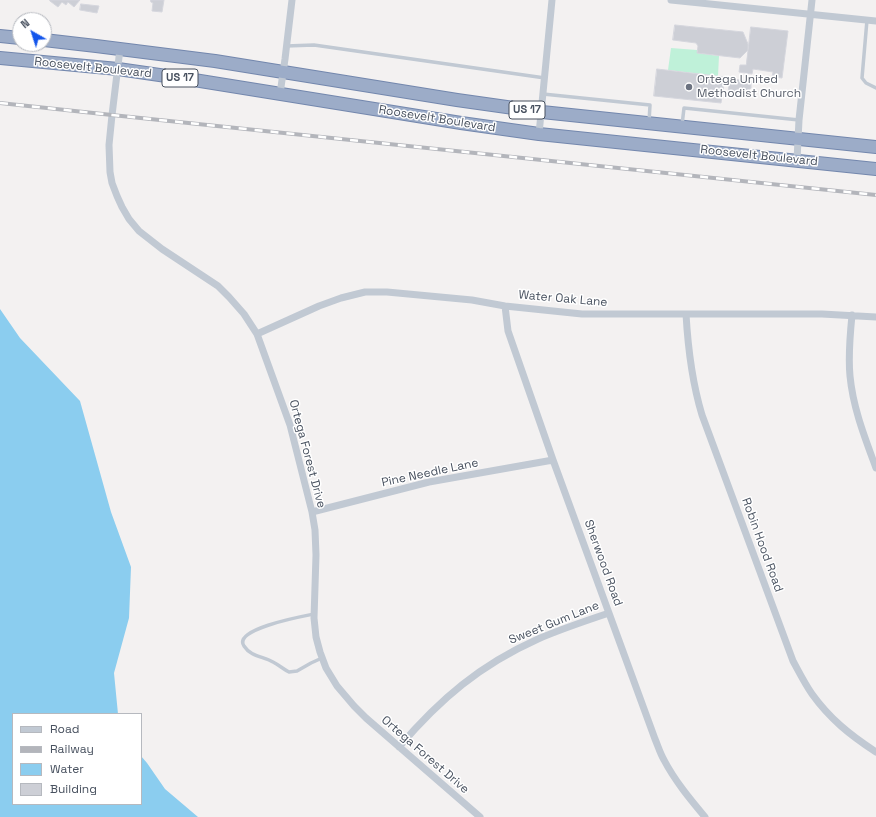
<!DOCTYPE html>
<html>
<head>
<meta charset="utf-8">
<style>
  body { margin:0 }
  #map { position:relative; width:876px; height:817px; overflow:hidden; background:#f3f1f1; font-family:"Space Grotesk",sans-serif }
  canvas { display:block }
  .legend { position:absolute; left:12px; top:713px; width:130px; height:92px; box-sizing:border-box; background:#fff; border:1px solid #b6b9bf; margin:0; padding:5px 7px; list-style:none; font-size:12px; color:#48515f }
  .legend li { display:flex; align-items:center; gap:8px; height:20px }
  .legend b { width:20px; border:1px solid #b6b9bf }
  .north { position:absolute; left:12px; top:12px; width:40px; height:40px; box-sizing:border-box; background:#fff; border:1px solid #b6b9bf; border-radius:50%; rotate:321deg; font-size:11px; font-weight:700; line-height:16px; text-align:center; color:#48515f }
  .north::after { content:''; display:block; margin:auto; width:14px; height:18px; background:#1355eb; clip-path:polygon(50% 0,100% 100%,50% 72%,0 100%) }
</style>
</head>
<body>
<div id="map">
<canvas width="876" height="817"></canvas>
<ul class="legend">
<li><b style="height:5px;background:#c1c9d3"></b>Road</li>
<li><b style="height:5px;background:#b3b5bb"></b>Railway</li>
<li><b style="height:11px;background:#8bcdef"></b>Water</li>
<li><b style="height:11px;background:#cdcfd6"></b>Building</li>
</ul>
<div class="north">N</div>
</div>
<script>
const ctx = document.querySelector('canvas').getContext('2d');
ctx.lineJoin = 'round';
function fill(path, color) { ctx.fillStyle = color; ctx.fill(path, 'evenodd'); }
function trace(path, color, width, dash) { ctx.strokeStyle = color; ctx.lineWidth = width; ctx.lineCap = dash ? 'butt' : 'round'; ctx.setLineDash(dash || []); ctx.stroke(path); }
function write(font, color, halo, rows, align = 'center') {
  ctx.font = font + ' "Space Grotesk",sans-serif'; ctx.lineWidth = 3; ctx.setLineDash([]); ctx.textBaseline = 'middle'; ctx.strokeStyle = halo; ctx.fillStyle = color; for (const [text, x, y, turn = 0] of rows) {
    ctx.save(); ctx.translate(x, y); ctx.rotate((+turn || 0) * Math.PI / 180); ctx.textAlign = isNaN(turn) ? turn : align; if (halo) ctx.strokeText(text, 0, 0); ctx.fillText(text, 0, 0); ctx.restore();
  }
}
const green = new Path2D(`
  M671 48 697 50V53L719 56 718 76 668 70Z`);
const water = new Path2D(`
  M0 309 20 338 80 401 111 512 131 567 129 618 114 673 118 714H13V804H141V756L147 763 165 789 198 817H0Z`);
const building = new Path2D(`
  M50 0H80L74 7 68 2 66 5 62 2 58 7 50 1Z
  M151 0H164L162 12 152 11 153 3 151 2Z
  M81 4 99 6 97 13 80 10Z
  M675 25 743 32 748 44V50L740 58 697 53 698 46 696 43 673 40Z
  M751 27 788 31 782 78 772 77 773 72 753 69 752 74 739 72 740 65H746Z
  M657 69 725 77 721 103 654 96Z
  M729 79 751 81V88L744 94 729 91Z`);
const service = new Path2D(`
  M867 20 862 78 866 83 876 88
  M286 46 314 45 545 78
  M543 94 650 105 649 122
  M682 125 684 108 799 120
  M314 614C304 616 232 629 244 646 251 657 263 656 273 662 279 665 283 669 289 672L297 671 311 663 322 658`);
const minor = new Path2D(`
  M671 0 876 21
  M120 49 112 115 109 145 110 172 112 183 117 196 122 207 129 219 139 231 162 249 218 286 229 297 244 314 257 334 290 425 312 512 315 530 316 555 314 618 316 637 320 652 326 668 337 686 354 706 366 718 480 817
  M280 94 285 59 292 0
  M539 134 552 0
  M797 160 799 120 812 0
  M505 306 508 331 553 460 655 739C658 746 660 753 664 760 675 781 690 799 705 817
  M686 314C688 349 692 382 702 415L793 661C799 672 805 684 812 694 830 719 850 735 876 752
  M852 315C850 335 848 356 850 376 853 408 865 438 876 468
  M257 334 319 306 341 298 365 292H387L472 300 505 306 582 314H822L876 317
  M312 512 429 482 553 460
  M399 747C440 699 480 665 538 639 561 629 585 621 609 613`);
const trunk = new Path2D(`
  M0 36 20 38
  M44 40 96 46 215 61 457 100 542 112 876 147
  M0 58 118 69 194 80 461 123 539 134 876 169`);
const rail = new Path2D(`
  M0 103 112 115 876 195`);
const markers = [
  [689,87,4,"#6b7280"]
];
const shields = [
  [180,78,36],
  [527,110,36]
];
const shieldNames = [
  ["US 17",180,78],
  ["US 17",527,110]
];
const streetNames = [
  ["Roosevelt Boulevard",93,68,6],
  ["Roosevelt Boulevard",437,119,9],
  ["Roosevelt Boulevard",759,156,6],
  ["Water Oak Lane",563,299,5],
  ["Ortega Forest Drive",307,454,75],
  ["Pine Needle Lane",430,473,-12],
  ["Robin Hood Road",762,545,70],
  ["Sherwood Road",603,563,70],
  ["Sweet Gum Lane",554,623,-22],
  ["Ortega Forest Drive",425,755,41]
];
const worshipNames = [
  ["Ortega United",697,80],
  ["Methodist Church",697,94]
];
fill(green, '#bff1d9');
fill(water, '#8bcdef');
fill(building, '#cdcfd6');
trace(building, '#d5d6dd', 1);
trace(trunk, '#7387ad', 14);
trace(service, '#c1c9d3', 3.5);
trace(minor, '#c1c9d3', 7);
trace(trunk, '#9cacc8', 12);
trace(rail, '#b3b5bb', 4);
trace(rail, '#fff', 2.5, [8]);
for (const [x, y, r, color] of markers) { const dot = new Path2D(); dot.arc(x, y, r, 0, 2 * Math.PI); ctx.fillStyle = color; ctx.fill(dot); trace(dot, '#fff', 1.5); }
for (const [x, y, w] of shields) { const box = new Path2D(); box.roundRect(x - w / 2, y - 9, w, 18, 3); ctx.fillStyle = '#fff'; ctx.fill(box); trace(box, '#48515f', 1); }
write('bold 11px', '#48515f', null, shieldNames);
write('12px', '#48515f', '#fff', streetNames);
write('12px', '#5b616d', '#fff', worshipNames, 'left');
</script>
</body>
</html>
